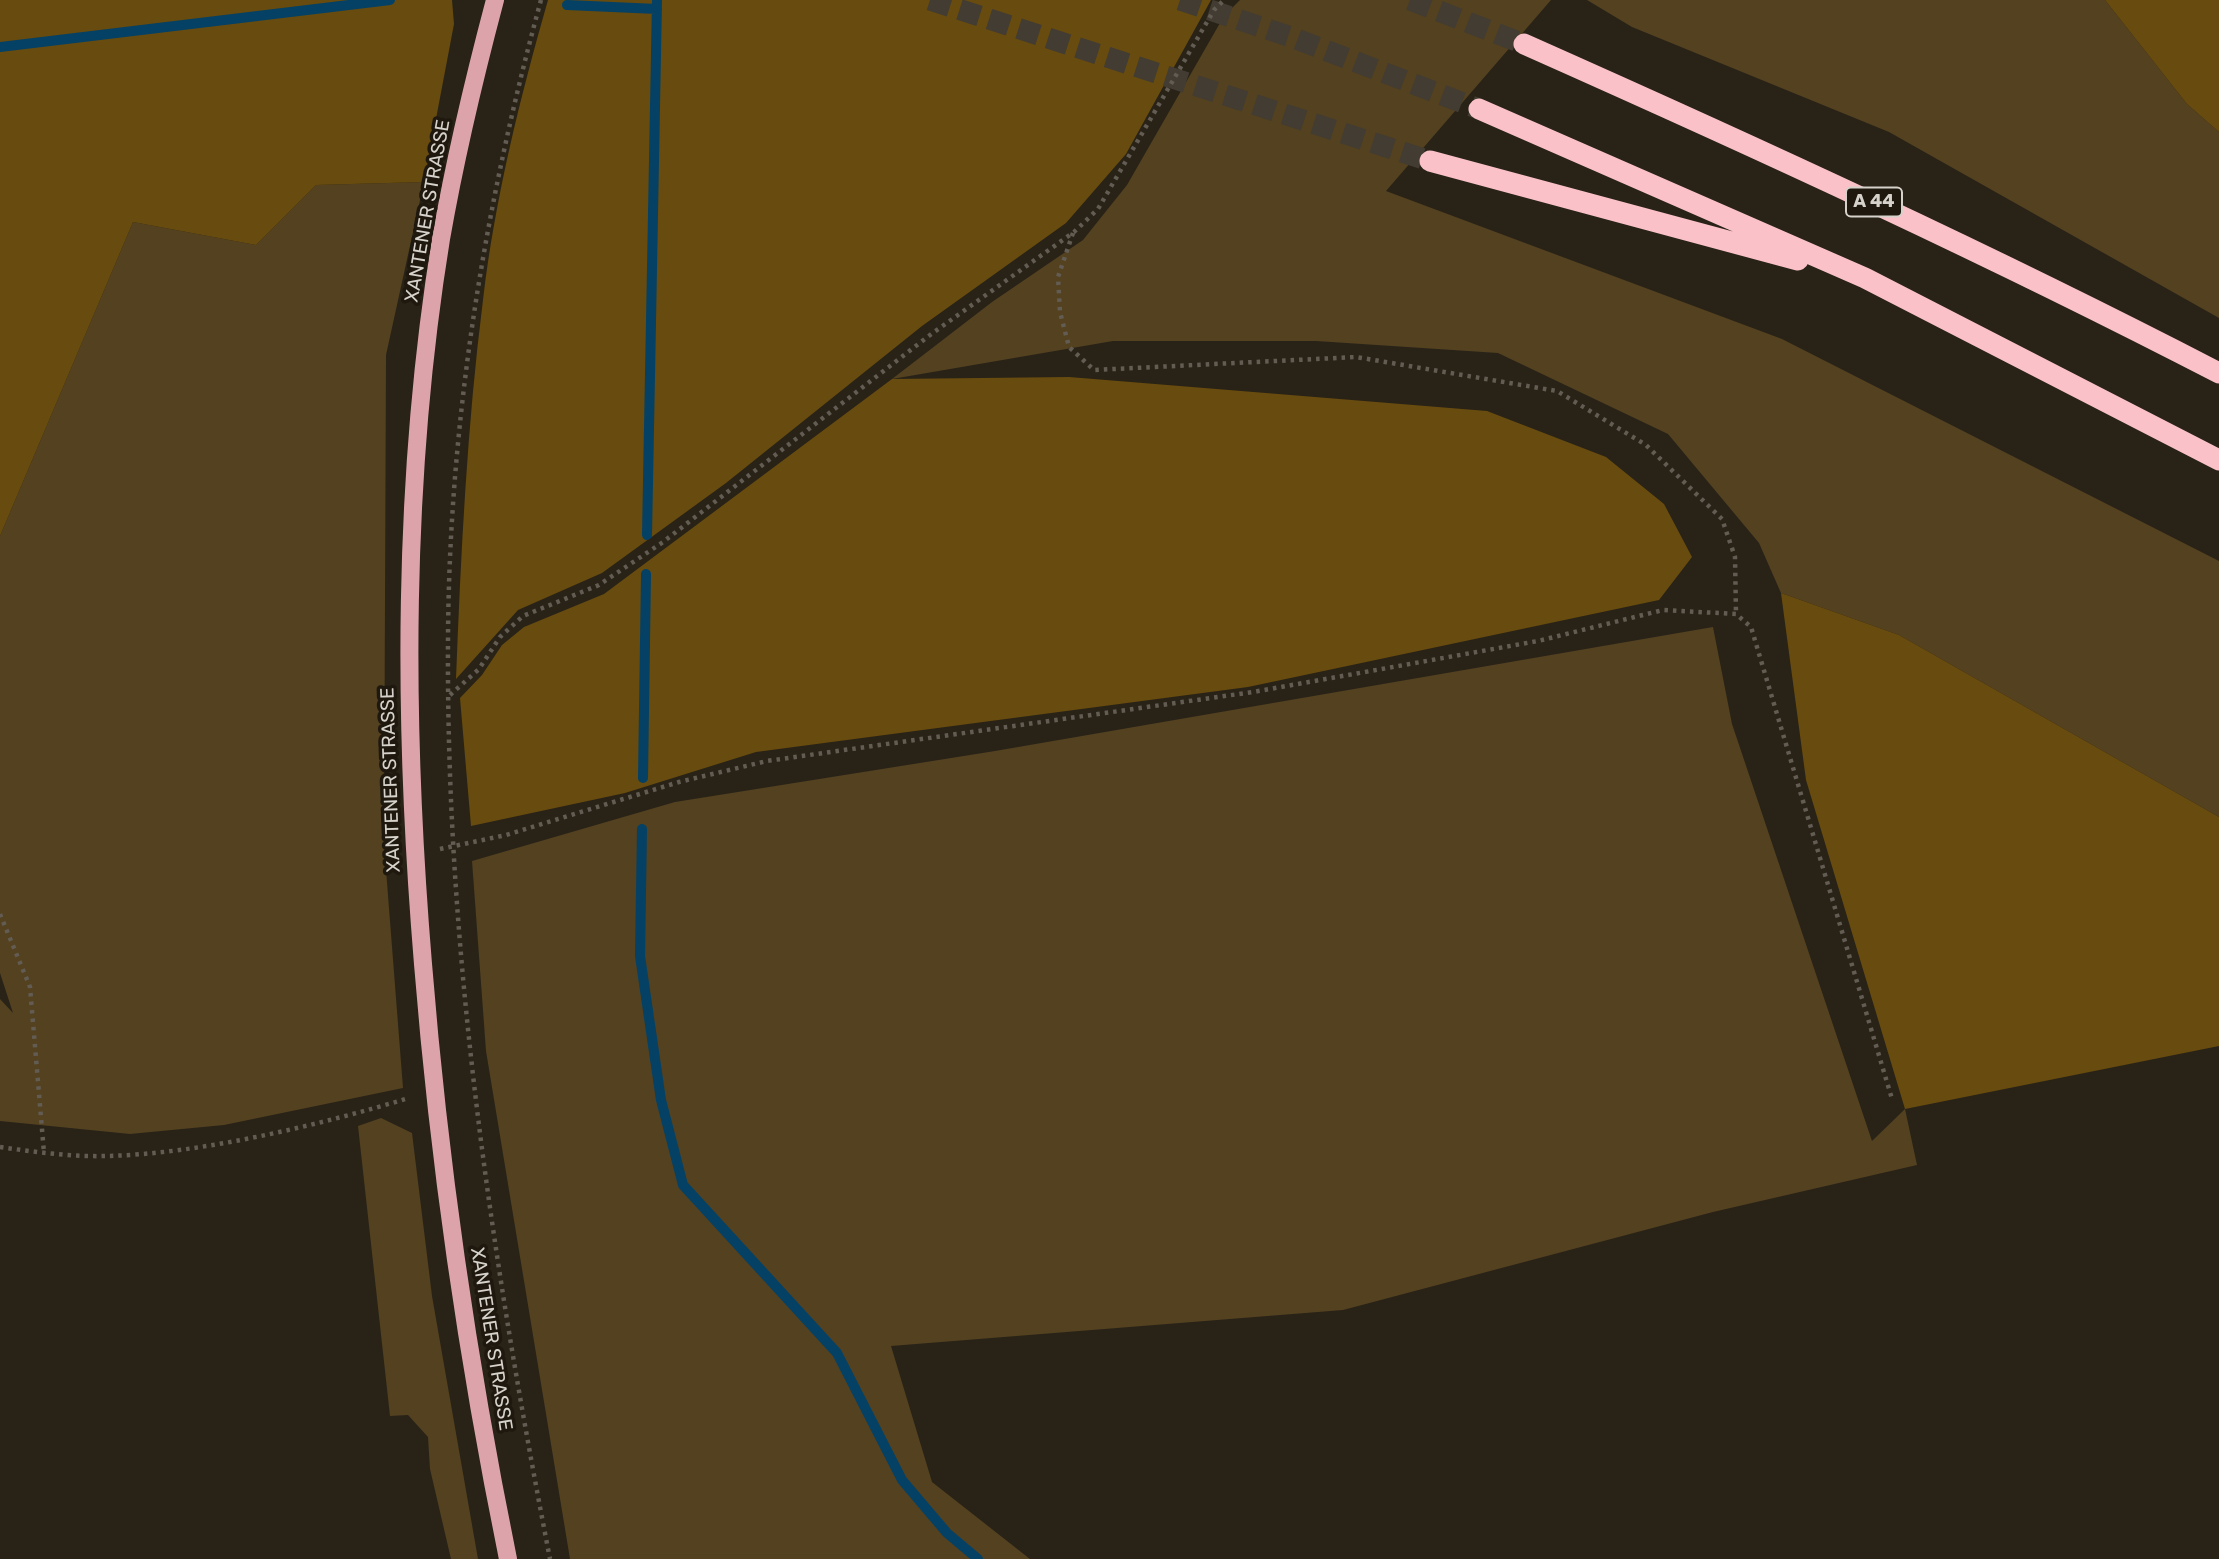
<!DOCTYPE html>
<html>
<head>
<meta charset="utf-8">
<style>
  body { margin:0 }
  canvas { display:block; background:#282217 }
</style>
</head>
<body>
<canvas width="2219" height="1559"></canvas>
<script>
const ctx = document.querySelector('canvas').getContext('2d');
ctx.lineJoin = 'round';
function fill(path, color) { ctx.fillStyle = color; ctx.fill(path, 'evenodd'); }
function trace(path, color, width, dash) { ctx.strokeStyle = color; ctx.lineWidth = width; ctx.lineCap = dash ? 'butt' : 'round'; ctx.setLineDash(dash || []); ctx.stroke(path); }
function write(font, color, halo, rows, align = 'center') {
  ctx.font = font + ' Rubik,sans-serif'; ctx.lineWidth = 7; ctx.setLineDash([]); ctx.textBaseline = 'middle'; ctx.strokeStyle = halo; ctx.fillStyle = color; for (const [text, x, y, turn = 0] of rows) {
    ctx.save(); ctx.translate(x, y); ctx.rotate((+turn || 0) * Math.PI / 180); ctx.textAlign = isNaN(turn) ? turn : align; if (halo) ctx.strokeText(text, 0, 0); ctx.fillText(text, 0, 0); ctx.restore();
  }
}
const green = new Path2D(`
  M1240 0H1551L1386 191 1782 339 2219 561V817L1899 635 1781 593 1759 543 1668 434 1498 353 1316 341H1113L892 379 992 302 1083 240 1127 185 1224 16Z
  M1587 0H2105L2187 104 2219 132V318L1889 132 1632 27Z
  M424 182 386 355 384 844 403 1088 224 1125 130 1134 0 1121V999L13 1013 0 973V536L133 222 256 245 316 185Z
  M1713 627 1732 724 1872 1141 1905 1109 1917 1165 1713 1212 1343 1310 891 1346 932 1482 1030 1559H570L486 1051 472 861 675 802 995 751Z
  M381 1118 412 1133 432 1296 478 1559H451L430 1469 428 1437 408 1415 390 1416 358 1126Z`);
const forest = new Path2D(`
  M0 0H452L454 24 424 182 316 185 256 245 133 222 0 536Z
  M548 0H1211L1126 154 1066 223 922 326 726 483 602 573 518 610 456 679C461 552 467 426 483 300 495 198 520 98 548 0Z
  M2105 0H2219V132L2187 104Z
  M1069 377 1487 411 1606 457 1664 504 1692 557 1659 600 1248 687 756 752 625 793 471 826 460 698 482 675 502 645 524 627 604 594 892 379Z
  M1781 593 1899 635 2219 817V1046L1905 1109 1806 780Z`);
const stream = new Path2D(`
  M567 5 657 9
  M0 47 390 0
  M647 535 657 0
  M643 778 646 574
  M642 829 640 956 661 1100 683 1185 837 1353 902 1480 947 1533 978 1559`);
const highwayTunnel = new Path2D(`
  M930 0 1430 161
  M1180 0 1291 37 1479 109
  M1410 0 1524 44`);
const path = new Path2D(`
  M541 0C484 208 449 424 448 640 446 949 491 1256 550 1559
  M1073 233 1058 277 1060 312 1069 347 1094 370 1356 357 1557 391 1646 445 1722 519 1735 557 1736 614
  M450 695 479 669 500 637 523 616 599 585 663 542 930 335 1074 232 1098 209 1214 10 1224 0
  M440 849 506 835 679 782 767 761 1253 692 1538 641 1663 610 1736 614 1751 627 1892 1099
  M0 914 30 987 44 1153
  M0 1147C35 1152 71 1157 106 1156 200 1154 319 1125 409 1098`);
const major = new Path2D(`
  M495 0C474 79 455 159 441 239 402 479 403 723 423 964 439 1164 468 1363 508 1559`);
const highway = new Path2D(`
  M1524 44C1758 148 1991 255 2219 373
  M1479 109 1865 278 2219 460
  M1430 161 1798 260`);
const shields = [
  [1874,202,56]
];
const shieldNames = [
  ["A 44",1874,202]
];
const streetNames = [
  ["XANTENER STRASSE",428,211,-80],
  ["XANTENER STRASSE",391,780,-92],
  ["XANTENER STRASSE",491,1339,81]
];
fill(green, '#534120');
fill(forest, '#684b0e');
trace(stream, '#044165', 10);
trace(highwayTunnel, '#423c32', 21, [21, 10]);
trace(path, '#625c53', 4.5, [3.5, 5]);
trace(major, '#dda3ab', 18);
trace(highway, '#fac1c9', 21);
for (const [x, y, w] of shields) { const box = new Path2D(); box.roundRect(x - w / 2, y - 14.5, w, 29, 5); ctx.fillStyle = '#1e180e'; ctx.fill(box); trace(box, '#d6d2cb', 2); }
write('bold 18px', '#d6d2cb', null, shieldNames);
write('19px', '#d6d2cb', '#1e180e', streetNames);
</script>
</body>
</html>
